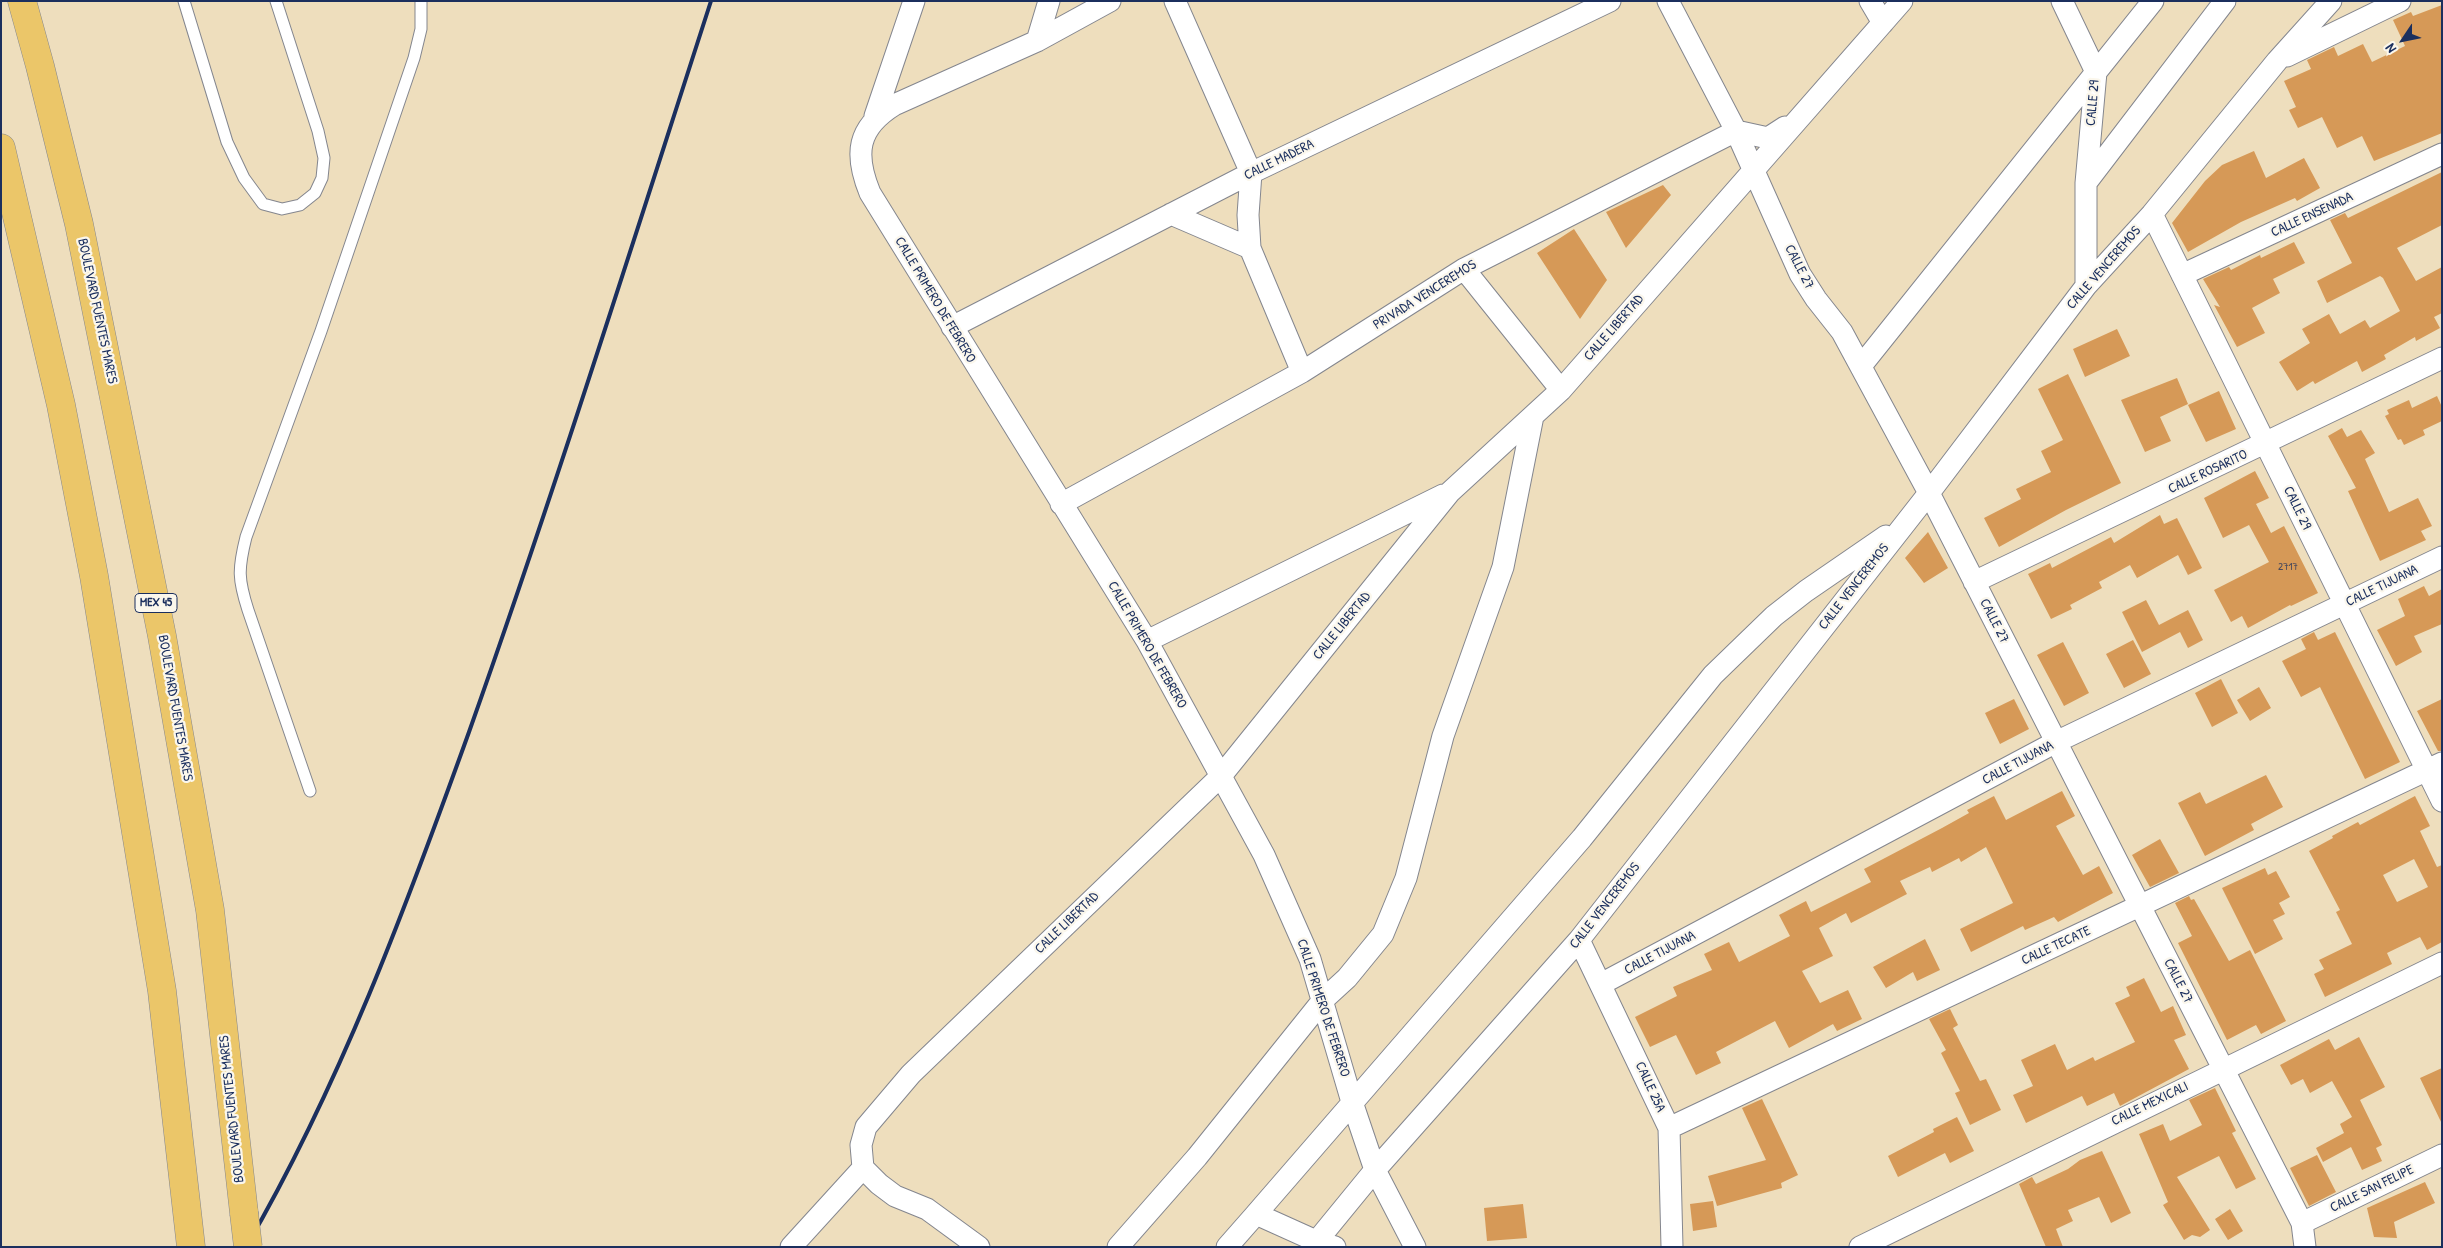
<!DOCTYPE html>
<html>
<head>
<meta charset="utf-8">
<style>
  body { margin:0 }
  #map { position:relative; width:2443px; height:1248px; overflow:hidden; background:#eedebd; font-family:"Patrick Hand",sans-serif }
  canvas { display:block }
  .frame { position:absolute; inset:0; border:2px solid #1b2f5e; pointer-events:none }
  .north { position:absolute; left:2378px; top:15px; width:50px; height:50px; -webkit-text-stroke:4px #fbf7ec; paint-order:stroke; rotate:236deg; font-size:14px; font-weight:700; line-height:20px; text-align:center; color:#1b2f5e }
  .north::after { content:''; display:block; margin:auto; width:18px; height:22px; background:#1b2f5e; clip-path:polygon(50% 0,100% 100%,50% 72%,0 100%) }
</style>
</head>
<body>
<div id="map">
<canvas width="2443" height="1248"></canvas>
<div class="frame"></div>
<div class="north">N</div>
</div>
<script>
const ctx = document.querySelector('canvas').getContext('2d');
ctx.lineJoin = 'round';
function fill(path, color) { ctx.fillStyle = color; ctx.fill(path, 'evenodd'); }
function trace(path, color, width, dash) { ctx.strokeStyle = color; ctx.lineWidth = width; ctx.lineCap = dash ? 'butt' : 'round'; ctx.setLineDash(dash || []); ctx.stroke(path); }
function write(font, color, halo, rows, align = 'center') {
  ctx.font = font + ' "Patrick Hand",sans-serif'; ctx.lineWidth = 4.5; ctx.setLineDash([]); ctx.textBaseline = 'middle'; ctx.strokeStyle = halo; ctx.fillStyle = color; for (const [text, x, y, turn = 0] of rows) {
    ctx.save(); ctx.translate(x, y); ctx.rotate((+turn || 0) * Math.PI / 180); ctx.textAlign = isNaN(turn) ? turn : align; if (halo) ctx.strokeText(text, 0, 0); ctx.fillText(text, 0, 0); ctx.restore();
  }
}
const building = new Path2D(`
  M2442 5V133L2374 161 2362 136 2337 148 2322 117 2298 128 2289 110 2296 107 2284 81 2311 69 2307 60 2334 47 2338 56 2363 44 2372 62 2405 46 2393 20 2411 12 2413 16Z
  M2254 151 2266 178 2304 158 2320 188 2297 201 2295 198 2241 222 2188 252 2172 223 2205 181 2222 165Z
  M2442 172V225L2397 248 2416 281 2442 267V313L2434 317 2440 328 2416 341 2415 337 2384 355 2386 359 2362 372 2357 361 2315 384 2313 381 2297 391 2279 362 2310 343 2302 329 2329 314 2340 334 2365 320 2370 328 2400 311 2383 278 2380 276 2327 303 2317 281 2352 263 2330 220 2345 213 2348 218Z
  M1663 185 1671 195 1626 248 1606 212Z
  M1574 229 1607 280 1580 319 1537 253Z
  M2294 242 2305 263 2273 279 2280 293 2252 308 2265 333 2237 347 2214 305 2220 307 2203 279 2229 267 2231 270 2260 255 2261 258Z
  M2117 329 2130 356 2085 377 2073 349Z
  M2068 374 2121 483 2066 510 1999 547 1984 518 2021 499 2016 489 2051 472 2041 451 2063 440 2038 389Z
  M2177 378 2188 404 2160 417 2171 441 2145 452 2121 400Z
  M2219 391 2236 429 2206 442 2188 405Z
  M2437 396 2442 407V421L2423 430 2425 435 2404 445 2401 439 2398 440 2385 416 2389 414 2387 410 2409 400 2412 408Z
  M2342 428 2347 437 2361 430 2375 453 2365 459 2389 512 2418 498 2432 526 2421 531 2426 540 2380 561 2348 491 2356 488 2328 436Z
  M2255 471 2269 498 2256 504 2271 533 2284 526 2318 593 2291 606 2290 605 2248 628 2242 616 2231 622 2214 590 2269 562 2249 525 2223 538 2204 498Z
  M2160 515 2164 524 2177 518 2202 568 2188 575 2178 555 2137 578 2130 565 2099 582 2102 588 2070 605 2072 609 2051 619 2028 574 2050 563 2052 568 2111 537 2114 543Z
  M1928 532 1948 568 1924 583 1905 558Z
  M2424 586 2429 596 2442 589V624L2414 636 2422 652 2396 666 2377 630 2405 616 2398 599Z
  M2146 600 2159 625 2188 610 2203 640 2188 648 2180 632 2142 652 2122 612Z
  M2314 632 2318 640 2335 632 2400 762 2365 779 2320 687 2301 697 2282 661 2306 649 2301 639Z
  M2133 640 2151 674 2124 688 2106 654Z
  M2063 642 2089 693 2064 706 2037 655Z
  M2221 679 2238 713 2212 727 2195 693Z
  M2259 687 2271 708 2250 721 2237 700Z
  M2014 699 2029 729 2000 744 1985 713Z
  M2442 699V751H2438L2417 711Z
  M2266 775 2283 807 2251 824 2254 830 2205 856 2178 803 2200 792 2206 804Z
  M2062 791 2075 816 2056 826 2083 875 2099 866 2113 893 2058 922 2054 917 2025 930 2023 926 1971 952 1960 929 2013 903 1986 847 1961 862 1959 858 1932 872 1930 867 1900 881 1907 894 1851 923 1846 913 1819 928 1833 956 1802 971 1820 1003 1848 990 1862 1019 1837 1031 1833 1024 1789 1048 1775 1021 1716 1052 1721 1063 1696 1075 1676 1035 1650 1047 1635 1017 1677 996 1673 987 1712 970 1704 954 1729 942 1739 962 1790 936 1779 915 1806 901 1811 912 1871 882 1864 869 1942 828 1969 813 1967 810 1994 796 2006 820Z
  M2415 796 2430 826 2420 831 2437 867 2442 865V942L2427 950 2420 937 2387 953 2392 964 2325 997 2314 974 2324 969 2319 960 2352 944 2336 912 2340 910 2309 851 2333 838 2332 836 2358 822 2360 825ZM2414 859 2428 887 2397 902 2383 875Z
  M2160 839 2179 873 2150 887 2132 855Z
  M2265 868 2268 875 2276 871 2290 897 2279 903 2285 914 2273 920 2283 939 2255 954 2222 888Z
  M2189 896 2191 900 2194 899 2229 961 2250 950 2286 1021 2261 1034 2256 1025 2227 1040 2178 943 2192 936 2175 903Z
  M1925 939 1940 970 1917 981 1913 972 1886 988 1873 967Z
  M2144 978 2161 1012 2173 1006 2186 1035 2174 1040 2189 1069 2120 1106 2114 1093 2087 1106 2082 1096 2026 1123 2013 1095 2033 1086 2021 1060 2055 1044 2067 1070 2093 1057 2095 1061 2135 1042 2115 1003 2130 996 2126 987Z
  M1950 1009 1958 1025 1953 1028 1980 1081 1986 1079 2001 1110 1970 1125 1955 1093 1960 1091 1941 1053 1946 1050 1929 1019Z
  M2359 1037 2385 1087 2360 1100 2382 1145 2376 1148 2382 1161 2362 1170 2351 1147 2323 1162 2316 1148 2344 1133 2340 1124 2352 1117 2332 1081 2310 1093 2303 1079 2291 1085 2280 1065 2329 1039 2335 1050Z
  M2442 1068V1124L2420 1078Z
  M2215 1088 2236 1131 2232 1133 2256 1179 2236 1189 2219 1156 2177 1177 2210 1230 2200 1237 2192 1235 2184 1240 2163 1205 2168 1202 2139 1134 2163 1124 2170 1141 2202 1125 2189 1100Z
  M1762 1099 1798 1175 1781 1183 1782 1188 1717 1206 1708 1176 1766 1160 1742 1108Z
  M1957 1117 1974 1151 1950 1163 1945 1153 1898 1177 1888 1156 1934 1132 1933 1129Z
  M2102 1151 2131 1213 2111 1223 2099 1197 2068 1210 2073 1221 2056 1229 2063 1247H2046L2019 1184 2032 1177 2036 1184 2068 1169 2080 1160Z
  M2317 1155 2336 1192 2309 1206 2290 1168Z
  M2425 1182 2435 1203 2394 1222 2397 1238 2374 1237 2367 1208Z
  M1713 1201 1717 1227 1693 1231 1690 1204Z
  M1523 1204 1527 1238 1487 1241 1484 1208Z
  M2230 1209 2243 1231 2228 1240 2215 1219Z`);
const lane = new Path2D(`
  M184 1 227 142 244 178 263 204 282 209 300 205 315 193 322 178 324 158 318 131 276 1
  M310 791 248 610C238 579 238 569 246 537L321 331 414 58 421 29V1`);
const street = new Path2D(`
  M1110 1 1037 41 894 105C857 128 854 154 870 193L1147 641 1264 855 1310 959 1352 1102 1375 1170 1415 1247
  M1175 1 1251 173 1248 215 1250 248 1302 372
  M1668 1 1736 131 1800 274 1816 299 1842 332 1929 493 2302 1223 2305 1247
  M1870 1 1883 23
  M2062 1 2096 72 2086 183
  M1037 41 1049 1
  M2287 56 2400 1
  M875 116 914 1
  M1171 214 1250 248
  M2152 214 2442 801
  M1464 269 1561 390
  M2182 275 2442 154
  M2086 286V183L2225 1
  M952 327 1251 173 1610 1
  M1861 366 2153 1
  M1061 504 1302 372 1464 269 1736 131 1768 138 1785 127
  M1974 582 2442 358
  M1147 641 1443 495
  M1579 940 1669 1128 1672 1247
  M1601 984 2056 742 2442 557
  M1669 1128 2442 763
  M863 1168 879 1184 895 1196 927 1209 979 1247
  M2302 1223 2442 1155
  M791 1247 863 1168 861 1145 866 1127 911 1074 1221 776 1450 492 1561 390 1902 1
  M1118 1247 1197 1157 1323 1000 1347 978 1383 934 1406 878 1443 736 1503 567 1533 416
  M1227 1247 1256 1214
  M1312 1247 1375 1170 1579 940 1929 493 2086 286 2152 214 2277 61 2331 1
  M1335 1247 1316 1241 1256 1214 1582 838 1713 675 1774 616 1806 591 1886 536
  M1860 1247 2442 963`);
const highway = new Path2D(`
  M22 1 40 66 79 224 162 636 210 910 244 1213
  M1 148 61 405 94 576 162 991 191 1247`);
const rail = new Path2D(`
  M246 1247C340 1085 406 907 469 732 555 490 632 245 711 1`);
const highwayBridge = new Path2D(`
  M244 1213 248 1247`);
const numberNames = [
  ["2717",2288,567]
];
const shields = [
  [156,603,42]
];
const shieldNames = [
  ["MEX 45",156,603]
];
const streetNames = [
  ["CALLE 29",2093,103,-85],
  ["CALLE MADERA",1279,160,-26],
  ["CALLE ENSENADA",2312,215,-25],
  ["CALLE 27",1799,267,63],
  ["CALLE VENCEREMOS",2104,268,-49],
  ["PRIVADA VENCEREMOS",1425,295,-32],
  ["CALLE PRIMERO DE FEBRERO",935,300,59],
  ["BOULEVARD FUENTES MARES",97,311,78],
  ["CALLE LIBERTAD",1614,328,-49],
  ["CALLE ROSARITO",2208,472,-25],
  ["CALLE 29",2297,508,64],
  ["CALLE TIJUANA",2382,586,-26],
  ["CALLE VENCEREMOS",1854,587,-52],
  ["CALLE 27",1994,621,63],
  ["CALLE LIBERTAD",1342,626,-51],
  ["CALLE PRIMERO DE FEBRERO",1147,645,60],
  ["BOULEVARD FUENTES MARES",175,708,80],
  ["CALLE TIJUANA",2018,763,-28],
  ["CALLE VENCEREMOS",1605,906,-52],
  ["CALLE LIBERTAD",1067,923,-44],
  ["CALLE TECATE",2056,946,-25],
  ["CALLE TIJUANA",1660,953,-28],
  ["CALLE 27",2178,981,63],
  ["CALLE PRIMERO DE FEBRERO",1323,1008,72],
  ["CALLE 25A",1650,1087,65],
  ["CALLE MEXICALI",2150,1104,-26],
  ["BOULEVARD FUENTES MARES",232,1109,-96],
  ["CALLE SAN FELIPE",2372,1189,-26]
];
fill(building, '#d69957');
trace(lane, '#84868e', 13);
trace(street, '#84868e', 23);
trace(highway, '#84868e', 29);
trace(lane, '#fff', 11);
trace(street, '#fff', 21);
trace(highway, '#ebc669', 28);
trace(rail, '#1b2f5e', 4);
trace(highwayBridge, '#84868e', 29, []);
trace(highwayBridge, '#ebc669', 28);
write('11px', '#4a4a5c', null, numberNames);
for (const [x, y, w] of shields) { const box = new Path2D(); box.roundRect(x - w / 2, y - 9.5, w, 19, 4); ctx.fillStyle = '#fbf7ec'; ctx.fill(box); trace(box, '#1b2f5e', 1); }
write('bold 12px', '#1b2f5e', null, shieldNames);
write('14px', '#1b2f5e', '#fbf7ec', streetNames);
</script>
</body>
</html>
